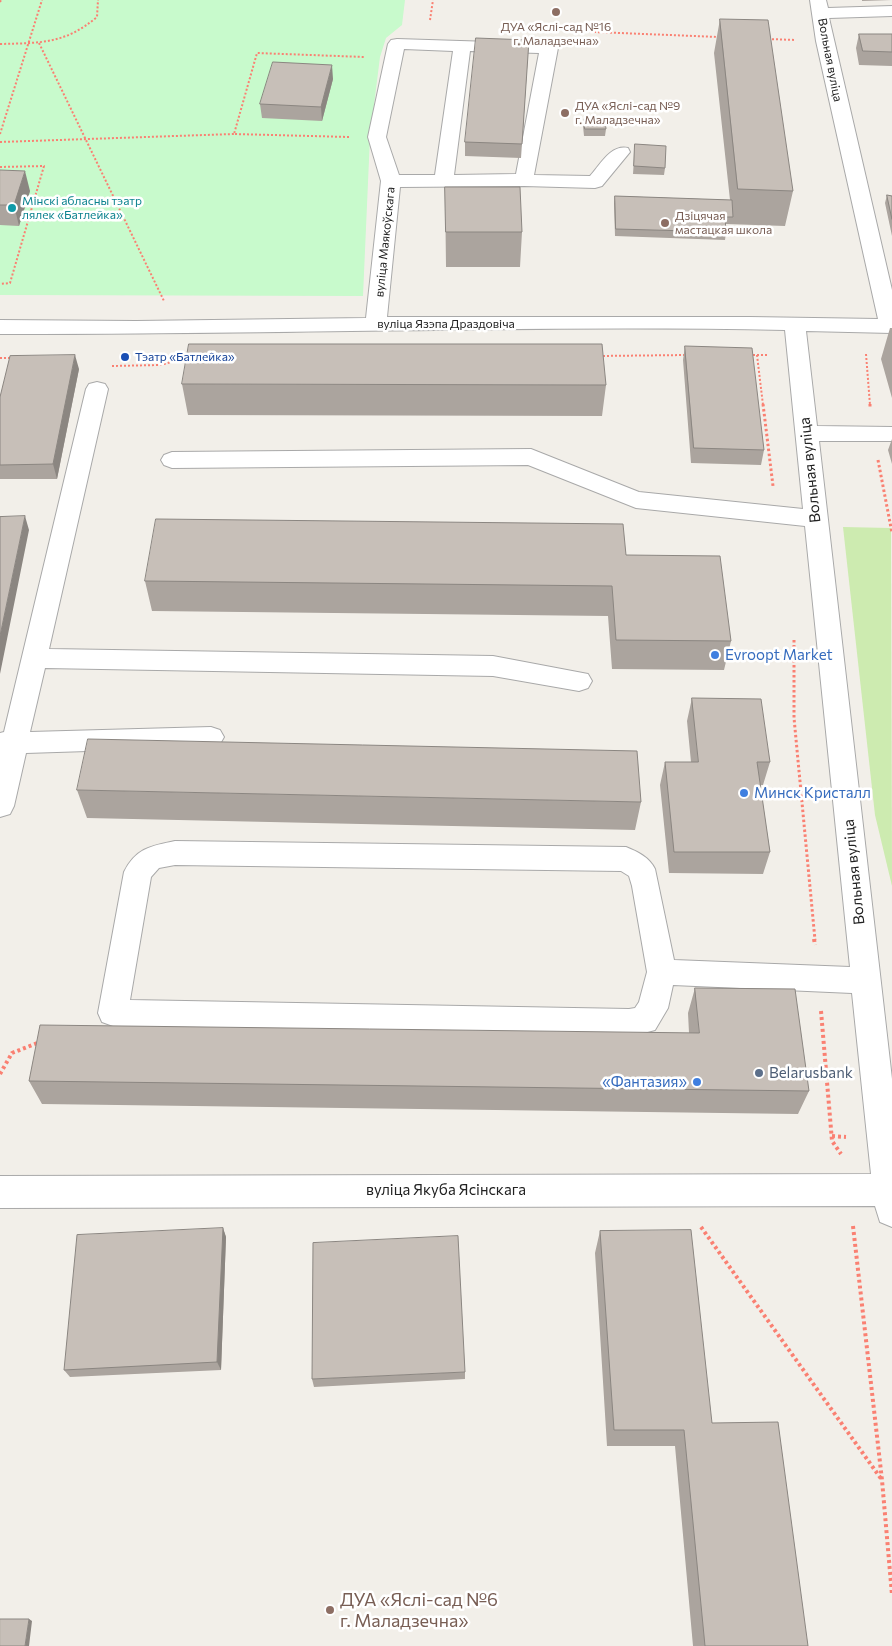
<!DOCTYPE html>
<html>
<head>
<meta charset="utf-8">
<style>
  body { margin:0 }
  canvas { display:block; background:#f2efe9 }
</style>
</head>
<body>
<canvas width="892" height="1646"></canvas>
<script>
const ctx = document.querySelector('canvas').getContext('2d');
ctx.lineJoin = 'round';
function fill(path, color) { ctx.fillStyle = color; ctx.fill(path, 'evenodd'); }
function trace(path, color, width, dash) { ctx.strokeStyle = color; ctx.lineWidth = width; ctx.lineCap = dash ? 'butt' : 'round'; ctx.setLineDash(dash || []); ctx.stroke(path); }
function write(font, color, halo, rows, align = 'center') {
  ctx.font = font + ' Commissioner,sans-serif'; ctx.lineWidth = 5; ctx.setLineDash([]); ctx.textBaseline = 'middle'; ctx.strokeStyle = halo; ctx.fillStyle = color; for (const [text, x, y, turn = 0] of rows) {
    ctx.save(); ctx.translate(x, y); ctx.rotate((+turn || 0) * Math.PI / 180); ctx.textAlign = isNaN(turn) ? turn : align; if (halo) ctx.strokeText(text, 0, 0); ctx.fillText(text, 0, 0); ctx.restore();
  }
}
const grass = new Path2D(`
  M843 527 891 528 892 886 875 815Z`);
const park = new Path2D(`
  M0 0H405L402 25 386 38 380 57 370 137 363 296 0 295Z`);
const pathFar2 = new Path2D(`
  M0 2 1 0
  M430 20 433 0
  M570 31 719 37
  M768 39 796 40
  M39 43 164 301
  M0 44C40 43 65 44 97 17L98 0
  M0 134 42 0
  M349 137 234 134 257 53 364 57
  M0 142 234 134
  M0 167 44 166 10 283 0 284
  M866 354 870 405
  M749 355H767
  M757 355 763 405
  M599 356 687 355
  M0 358H12
  M112 366 160 365 190 357`);
const pathFar1 = new Path2D(`
  M763 404 773 486
  M870 404V407
  M878 460 892 533
  M794 640V718L815 940`);
const path = new Path2D(`
  M814 939 815 945
  M821 1011 832 1141 841 1154
  M0 1074 12 1053 40 1042
  M832 1136 846 1137
  M853 1226 882 1480 892 1595
  M701 1227 882 1480`);
const minor = new Path2D(`
  M810 0H826L828 8 892 6V16L829 18 892 290V333L806 331 817 426 892 427V441H819L892 1079V1227L880 1222 875 1206 0 1208V1176L871 1174 852 993 673 985 668 1008 655 1030 629 1037 113 1026 102 1022 98 1013 124 872C136 848 151 846 175 841L626 847C638 852 649 857 655 869L674 960 850 967 805 526 636 508 528 465 172 468 164 465 161 460 164 455 172 452 531 449 639 492 803 509 785 330C524 325 262 335 0 334V320L136 321 366 318 381 181 368 137 388 44 391 40 397 39 555 44 558 48 534 175 590 176C600 165 611 144 628 148L630 152 602 186 595 188 524 186 400 187 387 317H750L878 319 816 41ZM404 49 453 51 435 175H399L386 137ZM470 51 539 53 516 174 454 175ZM175 865 621 871 629 876 632 886 647 972 639 1002 635 1008 629 1009 130 1000 151 877 159 868Z
  M97 382 105 384 108 389 49 649 493 656 588 674 592 681 588 688 579 691 493 676 45 668 30 732 211 727 220 730 224 737 220 744 211 747 26 753 14 806 10 814 0 817V733L4 732 86 389 89 384Z`);
const wall = new Path2D(`
  M862 0H892L862 1Z
  M720 19 793 191 785 226 726 224V232L725 240 615 236 614 203 615 196 730 200 714 53Z
  M859 34H892V66L859 65 856 48Z
  M529 40 521 158 465 156V142Z
  M333 79 322 121 262 118 260 104Z
  M584 119 606 129 605 136H584L583 126Z
  M635 144 665 168 664 175 633 174Z
  M0 170 30 191 19 226 0 225Z
  M445 187 522 232 520 267H446Z
  M887 195 892 196V236L885 203Z
  M890 328H892V398L881 359Z
  M685 346 764 450 761 465 691 463 683 360Z
  M79 369 57 479H0V397Z
  M182 384 606 385 602 416 188 415Z
  M892 439V464L888 450Z
  M626 555 731 641 724 670 612 669 608 616 152 611 145 581Z
  M692 698 770 762 763 785H760L770 852 763 874 669 873 660 785 665 762H691L687 721Z
  M77 790 641 802 635 830 87 818Z
  M695 988 809 1091 798 1114 42 1104 29 1081 689 1033 688 1013Z
  M223 1228 226 1237 221 1370 70 1377 64 1370Z
  M600 1231 712 1423 808 1646H693L675 1446H607L595 1253Z
  M465 1372V1379L314 1387 312 1379Z`);
const shadedWall = new Path2D(`
  M332 65 333 79 322 121 321 107Z
  M25 171 30 191 19 226 14 205Z
  M75 355 79 369 57 479 53 464Z
  M25 516 29 530 0 674V636Z
  M223 1228 226 1237 221 1370 217 1362Z
  M29 1619 32 1621 29 1646H25Z`);
const building = new Path2D(`
  M720 19 768 20 793 191 738 189Z
  M859 34H892V52L863 51Z
  M476 38 529 40 522 144 465 142Z
  M273 62 332 65 321 107 260 104Z
  M584 119H605L606 129H585Z
  M635 144 666 146 665 168 634 166Z
  M0 170 25 171 14 205H0Z
  M445 187H520L522 232H446Z
  M887 195 892 196V219Z
  M615 196 732 200 733 217H725L726 232 616 229Z
  M189 344H602L606 385 182 384Z
  M685 346 752 348 764 450 694 448Z
  M75 355 53 464 0 465V397L10 356Z
  M25 516 0 636V517Z
  M156 519 623 524 626 555 720 556 731 641 616 640 612 586 145 581Z
  M692 698 761 699 770 762H757L770 852H674L665 762H698Z
  M88 739 637 751 641 802 77 790Z
  M695 988 795 989 809 1091 29 1081 40 1025 699 1033Z
  M223 1228 217 1362 64 1370 77 1235Z
  M691 1230 712 1423 778 1422 808 1646H705L684 1430H614L600 1231Z
  M458 1236 465 1372 312 1379 313 1243Z
  M0 1619H29L25 1646H0Z`);
const markers = [
  [556,12,5,"#8d6e63"],
  [565,113,5,"#8d6e63"],
  [12,208,5,"#0f9aa8"],
  [665,223,5,"#8d6e63"],
  [125,357,5,"#1a4fb4"],
  [715,655,5,"#3f7fe0"],
  [744,793,5,"#3f7fe0"],
  [759,1073,5,"#5c6f8a"],
  [697,1082,5,"#3f7fe0"],
  [330,1610,5,"#8d6e63"]
];
const farEducationnames = [
  ["ДУА «Яслі-сад №16",556,27,"center"],
  ["г. Маладзечна»",556,41,"center"],
  ["ДУА «Яслі-сад №9",575,106],
  ["г. Маладзечна»",575,120],
  ["Дзіцячая",675,216],
  ["мастацкая школа",675,230]
];
const farStreetnames = [
  ["Вольная вуліца",830,60,79],
  ["вуліца Маякоўскага",385,242,-84],
  ["вуліца Язэпа Драздовіча",446,324]
];
const farCulturenames = [
  ["Мінскі абласны тэатр",22,201],
  ["лялек «Батлейка»",22,215]
];
const farTransitnames = [
  ["Тэатр «Батлейка»",135,357]
];
const streetNames = [
  ["Вольная вуліца",810,470,-96],
  ["Вольная вуліца",854,872,-96],
  ["вуліца Якуба Ясінскага",446,1190]
];
const shopNames = [
  ["Evroopt Market",725,655],
  ["Минск Кристалл",754,793],
  ["«Фантазия»",687,1082,"right"]
];
const serviceNames = [
  ["Belarusbank",769,1073]
];
const nearEducationnames = [
  ["ДУА «Яслі-сад №6",340,1600],
  ["г. Маладзечна»",340,1621]
];
fill(grass, '#cdebb0');
fill(park, '#c8facc');
trace(minor, '#a9a9a9', 2);
trace(pathFar2, '#fa8072', 2, [2, 2]);
trace(pathFar1, '#fa8072', 3, [2.5, 2.5]);
trace(path, '#fa8072', 4, [3, 3]);
fill(minor, '#fff');
fill(wall, '#aba49e');
fill(shadedWall, '#8b8681');
fill(building, '#c7bfb8');
trace(building, '#8b8681', 1);
for (const [x, y, r, color] of markers) { const dot = new Path2D(); dot.arc(x, y, r, 0, 2 * Math.PI); ctx.fillStyle = color; ctx.fill(dot); trace(dot, '#fff', 2); }
write('12px', '#785e54', '#fff', farEducationnames, 'left');
write('12px', '#222', '#fff', farStreetnames);
write('12px', '#0d838f', '#fff', farCulturenames, 'left');
write('12px', '#164399', '#fff', farTransitnames, 'left');
write('15px', '#222', '#fff', streetNames);
write('15px', '#366cbe', '#fff', shopNames, 'left');
write('15px', '#4e5e75', '#fff', serviceNames, 'left');
write('18px', '#785e54', '#fff', nearEducationnames, 'left');
</script>
</body>
</html>
